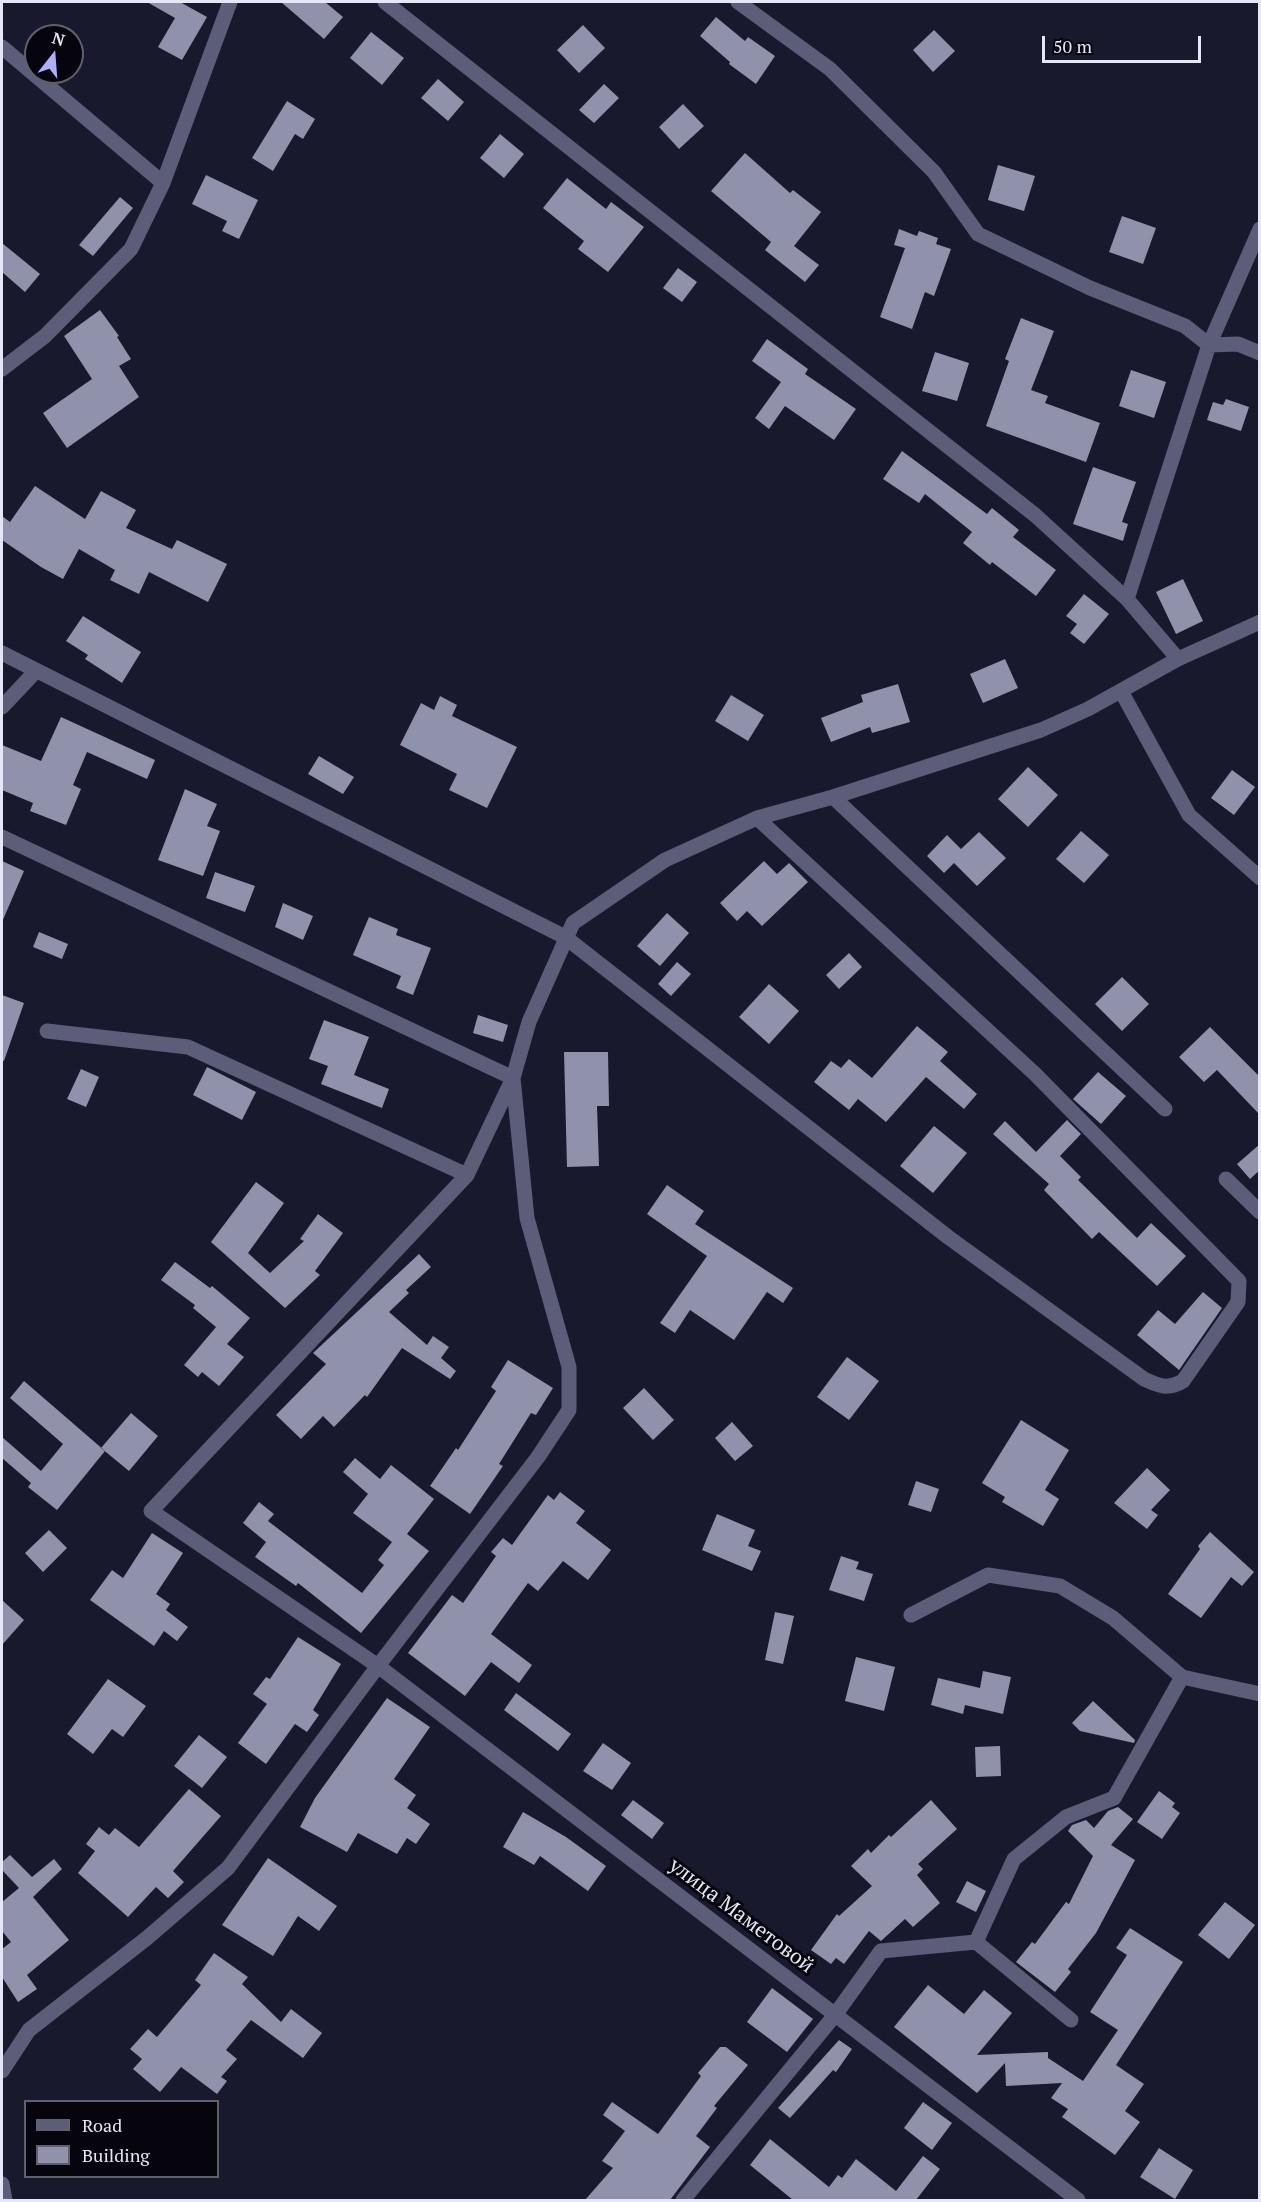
<!DOCTYPE html>
<html>
<head>
<meta charset="utf-8">
<style>
  body { margin:0 }
  #map { position:relative; width:1261px; height:2202px; overflow:hidden; background:#19192d; font-family:"PT Serif",serif }
  canvas { display:block }
  .frame { position:absolute; inset:0; border:3px solid #e6e7f6; pointer-events:none }
  .legend { position:absolute; left:24px; top:2100px; width:195px; height:78px; box-sizing:border-box; background:#06050d; border:2px solid #605f6a; margin:0; padding:8px 10px; list-style:none; font-size:18px; color:#e6e7f6 }
  .legend li { display:flex; align-items:center; gap:12px; height:30px }
  .legend b { width:30px; border:2px solid #605f6a }
  .north { position:absolute; left:24px; top:24px; width:60px; height:60px; box-sizing:border-box; background:#06050d; border:2px solid #605f6a; border-radius:50%; rotate:17deg; font-size:16px; font-weight:700; line-height:24px; text-align:center; color:#e6e7f6 }
  .north::after { content:''; display:block; margin:auto; width:21px; height:27px; background:#aeaefb; clip-path:polygon(50% 0,100% 100%,50% 72%,0 100%) }
  .scale { position:absolute; left:1042px; top:36px; width:159px; height:27px; box-sizing:border-box; border:3px solid #e6e7f6; border-top:0; padding-left:8px; font-size:18px; line-height:21px; white-space:nowrap; color:#e6e7f6; -webkit-text-stroke:4px #06050d; paint-order:stroke }
</style>
</head>
<body>
<div id="map">
<canvas width="1261" height="2202"></canvas>
<div class="frame"></div>
<ul class="legend">
<li><b style="height:8px;background:#5c5d79"></b>Road</li>
<li><b style="height:16px;background:#9091ab"></b>Building</li>
</ul>
<div class="north">N</div>
<div class="scale">50 m</div>
</div>
<script>
const ctx = document.querySelector('canvas').getContext('2d');
ctx.lineJoin = 'round';
function fill(path, color) { ctx.fillStyle = color; ctx.fill(path, 'evenodd'); }
function trace(path, color, width, dash) { ctx.strokeStyle = color; ctx.lineWidth = width; ctx.lineCap = dash ? 'butt' : 'round'; ctx.setLineDash(dash || []); ctx.stroke(path); }
function write(font, color, halo, rows, align = 'center') {
  ctx.font = font + ' "PT Serif",serif'; ctx.lineWidth = 6; ctx.setLineDash([]); ctx.textBaseline = 'middle'; ctx.strokeStyle = halo; ctx.fillStyle = color; for (const [text, x, y, turn = 0] of rows) {
    ctx.save(); ctx.translate(x, y); ctx.rotate((+turn || 0) * Math.PI / 180); ctx.textAlign = isNaN(turn) ? turn : align; if (halo) ctx.strokeText(text, 0, 0); ctx.fillText(text, 0, 0); ctx.restore();
  }
}
const building = new Path2D(`
  M147 2H180L207 17 182 60 158 47 175 18Z
  M281 2H325L343 17 324 39Z
  M716 17 745 41 748 37 775 56 756 84 729 64 730 62 700 36Z
  M583 25 605 48 579 73 557 50Z
  M934 30 955 51 933 72 913 50Z
  M371 32 404 58 382 85 350 58Z
  M438 79 464 102 448 121 421 98Z
  M604 84 619 98 594 123 579 110Z
  M287 101 315 119 303 139 295 134 273 171 252 158Z
  M683 104 704 126 679 149 659 127Z
  M500 134 524 154 504 178 480 158Z
  M745 153 790 193 793 190 821 212 794 246 819 265 805 282 765 250 771 242 711 191Z
  M998 165 1035 176 1024 211 988 200Z
  M206 175 258 200 239 239 222 231 227 221 192 204Z
  M567 178 606 209 611 202 644 227 608 272 578 249 584 241 543 208Z
  M120 197 133 208 93 256 79 245Z
  M1122 216 1156 228 1143 264 1109 252Z
  M899 229 917 236 919 231 938 238 936 244 951 249 934 296 925 292 912 329 880 317 905 248 894 245Z
  M2 243 40 274 25 292 2 272Z
  M678 268 697 282 682 302 663 288Z
  M100 310 119 336 117 337 131 359 119 366 139 397 67 448 43 413 92 379 64 336Z
  M1021 318 1054 331 1031 390 1048 396 1045 403 1100 423 1086 462 986 426 1009 361 1005 359Z
  M767 339 808 369 805 374 856 409 834 440 785 406 769 429 755 418 781 382 752 361Z
  M935 352 969 363 957 401 922 391Z
  M1131 370 1166 382 1154 418 1119 406Z
  M1226 399 1249 407 1241 431 1207 420 1213 402 1223 405Z
  M902 451 987 514 992 508 1019 530 1013 537 1056 570 1036 596 992 562 990 565 963 543 972 532 925 494 919 503 883 479Z
  M1093 467 1136 482 1122 522 1128 524 1123 541 1073 524Z
  M35 486 85 519 101 491 136 510 126 528 172 549 177 540 227 564 208 602 149 572 139 594 110 580 115 570 79 549 63 579 41 567 2 540V516L10 522Z
  M1183 579 1203 621 1176 634 1156 592Z
  M1084 594 1109 614 1084 644 1070 633 1077 624 1066 616Z
  M83 616 141 652 122 683 85 659 88 655 66 641Z
  M1005 659 1018 688 983 703 970 674Z
  M898 684 910 722 872 733 870 727 831 742 821 718 863 702 861 695Z
  M731 695 764 715 748 741 715 721Z
  M440 696 457 705 452 716 517 747 487 808 449 790 457 774 400 745 421 703 434 710Z
  M61 717 155 760 147 779 87 752 73 785 81 789 66 825 30 811 33 803 2 790V745L41 761Z
  M319 756 354 777 343 794 308 774Z
  M1028 767 1058 795 1028 827 998 799Z
  M1232 770 1255 787 1234 815 1211 798Z
  M185 789 217 804 207 826 220 831 203 876 158 860Z
  M1081 831 1109 855 1084 883 1056 859Z
  M979 832 1006 858 977 886 954 863 944 873 927 856 947 835 961 849Z
  M2 861 24 871 2 922Z
  M764 861 777 874 789 863 808 882 762 926 747 911 737 921 720 903Z
  M215 872 255 886 245 912 206 898Z
  M283 903 313 916 303 940 275 927Z
  M667 913 689 933 660 966 637 946Z
  M369 917 398 929 396 935 431 948 413 995 396 988 401 976 353 955Z
  M39 932 68 944 62 959 33 947Z
  M849 953 862 967 839 989 826 975Z
  M677 962 691 974 671 996 658 984Z
  M1122 977 1149 1004 1122 1031 1095 1004Z
  M769 984 799 1011 769 1044 739 1017Z
  M2 995 24 1003 4 1061 2 1060Z
  M478 1015 508 1025 503 1042 473 1033Z
  M324 1020 369 1037 354 1075 389 1089 382 1108 321 1084 328 1066 309 1059Z
  M917 1026 948 1052 940 1061 977 1094 964 1109 926 1077 886 1122 858 1099 849 1110 814 1082 831 1061 841 1068 849 1059 872 1078Z
  M1210 1027 1260 1077V1115L1217 1070 1204 1082 1179 1057Z
  M564 1052H608L609 1106H597L599 1166 567 1167Z
  M207 1067 256 1092 242 1120 193 1095Z
  M81 1069 99 1077 86 1107 67 1099Z
  M1098 1072 1126 1096 1101 1124 1073 1099Z
  M1067 1120 1081 1134 1060 1156 1081 1177 1078 1180 1137 1238 1151 1223 1186 1256 1157 1286 1099 1232 1092 1239 1044 1190 1049 1184 993 1134 1005 1121 1036 1152Z
  M934 1126 967 1153 933 1193 900 1166Z
  M1260 1144V1170L1250 1179 1237 1164Z
  M256 1182 284 1203 248 1253 270 1273 304 1241 300 1239 318 1214 343 1233 315 1271 320 1275 285 1308 211 1242Z
  M667 1185 704 1211 695 1224 793 1288 783 1303 767 1292 734 1340 690 1310 675 1333 660 1323 707 1256 647 1214Z
  M419 1254 431 1267 406 1290 409 1293 389 1312 427 1345 433 1336 449 1347 441 1358 456 1371 450 1379 402 1348 367 1397 365 1395 334 1427 323 1416 301 1439 276 1415 326 1364 313 1353Z
  M175 1262 210 1288 212 1286 250 1318 227 1344 244 1357 219 1386 202 1372 198 1377 184 1365 216 1327 193 1308 195 1305 161 1280Z
  M1203 1292 1222 1308 1179 1370 1137 1335 1158 1310 1175 1324Z
  M847 1357 879 1381 849 1420 817 1397Z
  M508 1360 553 1388 536 1415 531 1413 499 1464 503 1466 470 1514 430 1486 456 1448 458 1450 496 1391 491 1387Z
  M24 1381 105 1451 57 1510 28 1487 31 1483 2 1458V1437L41 1471 63 1444 10 1398Z
  M644 1388 674 1420 653 1440 623 1408Z
  M131 1413 158 1436 129 1471 101 1448Z
  M1021 1420 1069 1450 1045 1490 1059 1499 1043 1526 1002 1502 1005 1497 982 1483Z
  M732 1422 753 1446 735 1461 715 1438Z
  M355 1458 380 1479 391 1465 434 1499 407 1534 429 1551 361 1633 298 1583 296 1586 255 1557 266 1542 243 1523 259 1502 274 1514 268 1521 362 1593 384 1565 378 1560 392 1542 353 1513 368 1494 343 1472Z
  M1147 1468 1170 1490 1151 1510 1158 1515 1147 1529 1114 1503Z
  M916 1481 939 1489 931 1512 908 1505Z
  M560 1492 585 1511 576 1523 611 1550 588 1580 563 1561 538 1591 528 1583 491 1634 532 1665 519 1683 491 1662 465 1696 408 1653 452 1595 463 1603 496 1556 491 1552 503 1538 512 1545 548 1495 554 1500Z
  M717 1514 755 1530 748 1546 761 1551 752 1571 702 1550Z
  M49 1530 67 1548 43 1572 25 1553Z
  M1210 1532 1254 1572 1242 1586 1231 1577 1201 1618 1168 1594 1200 1549 1198 1546Z
  M152 1533 183 1553 156 1594 170 1604 166 1610 188 1627 177 1641 164 1631 154 1646 90 1600 112 1570 123 1578Z
  M841 1556 859 1562 856 1569 873 1574 864 1601 829 1590Z
  M2 1600 24 1620 2 1645Z
  M775 1612 794 1616 783 1664 765 1660Z
  M298 1637 341 1664 313 1710 319 1715 307 1732 295 1724 266 1764 238 1743 267 1704 253 1694 266 1677 270 1679Z
  M856 1657 895 1667 884 1711 845 1701Z
  M983 1671 1011 1677 1003 1714 965 1705 963 1714 931 1705 938 1678 980 1688Z
  M108 1679 146 1706 123 1737 112 1729 93 1754 67 1734Z
  M516 1693 571 1734 558 1751 504 1710Z
  M387 1698 430 1727 394 1779 416 1795 407 1808 430 1824 416 1844 407 1838 397 1854 358 1833 347 1852 300 1827 315 1798Z
  M1093 1701 1135 1740 1134 1743 1080 1731 1072 1723Z
  M199 1735 227 1757 202 1788 174 1766Z
  M603 1743 631 1763 612 1790 583 1771Z
  M1000 1746 1001 1776 976 1777 975 1747Z
  M189 1789 221 1816 173 1871 184 1882 168 1898 156 1887 128 1917 78 1873 95 1851 86 1844 99 1827 109 1835 115 1828 139 1847Z
  M1159 1791 1175 1803 1172 1807 1180 1813 1162 1839 1137 1822Z
  M633 1800 664 1823 652 1839 621 1815Z
  M931 1800 957 1829 918 1864 923 1869 917 1875 940 1903 913 1927 905 1919 881 1941 869 1931 844 1964 836 1958 831 1964 811 1950 837 1914 839 1916 872 1886 851 1866 868 1849 871 1853 889 1835 891 1837Z
  M1118 1807 1133 1819 1111 1845 1135 1860 1096 1933 1068 1969 1071 1972 1055 1992 1016 1962 1032 1942 1035 1944 1066 1902 1069 1904 1093 1856 1068 1831 1072 1825 1086 1820 1094 1828 1108 1811Z
  M523 1812 566 1837 606 1866 588 1891 540 1856 534 1865 503 1847Z
  M10 1855 32 1877 54 1859 62 1869 33 1897 69 1940 27 1975 37 1989 18 2002 2 1977V1949L11 1942 2 1931V1902L19 1888 2 1870V1862Z
  M268 1858 337 1906 319 1931 298 1916 273 1956 222 1925Z
  M967 1881 986 1891 976 1912 956 1902Z
  M1225 1902 1255 1925 1229 1959 1198 1935Z
  M1130 1928 1183 1962 1116 2065 1144 2084 1125 2111 1140 2122 1115 2155 1062 2117 1068 2109 1051 2098 1062 2083 1006 2086 1005 2063 977 2093 894 2027 928 1985 964 2014 984 1990 1012 2013 977 2055 1048 2052V2058L1083 2081 1118 2030 1090 2012 1127 1955 1116 1948Z
  M214 1953 248 1977 242 1984 281 2022 291 2009 322 2033 303 2058 251 2020 226 2050 237 2059 221 2077 227 2081 217 2094 181 2067 160 2092 133 2069 142 2059 130 2049 148 2029 157 2037 201 1985 195 1980Z
  M772 1988 813 2019 787 2052 747 2022Z
  M839 2040 852 2049 836 2072 833 2070 790 2118 778 2108Z
  M720 2047H726L748 2065 714 2106 717 2108 696 2136 710 2147 670 2200H585L613 2168 602 2161 625 2131 603 2115 612 2102 658 2134 701 2076 698 2073Z
  M923 2102 952 2123 932 2150 904 2128Z
  M770 2139 829 2187 838 2175 842 2178 856 2159 896 2191 923 2156 940 2169 916 2200H793L750 2165Z
  M1159 2148 1193 2170 1175 2199 1140 2177Z`);
const minor = new Path2D(`
  M385 2 1035 515 1127 599 1178 659
  M738 2 830 69 934 172 978 234 1090 288 1185 326 1209 345 1260 229
  M2 47 163 183
  M2 369 45 336 131 249 163 183 230 2
  M1127 599 1209 345 1238 344 1260 353
  M2 653 565 937 948 1237 1144 1379C1159 1386 1168 1390 1183 1381L1238 1302 1239 1281 1035 1074 757 818
  M1121 691 1189 815 1260 878
  M2 707 35 672
  M833 797 1165 1109
  M2 837 513 1078 467 1175 151 1511 378 1666 538 1457 569 1410V1367L527 1218 513 1078 529 1022 573 923 665 860 757 818 833 797 1041 730 1088 709 1178 659 1260 622
  M47 1031 188 1047 467 1175
  M1226 1179 1260 1212
  M911 1615 988 1575 1060 1586 1113 1618 1182 1677
  M976 1942 1071 2020
  M683 2200 835 2015 881 1951 976 1942 1014 1859 1066 1817 1114 1798 1182 1677 1260 1694`);
const tertiary = new Path2D(`
  M2 2071 29 2030 147 1938 228 1868 378 1666 1078 2200
  M2 2184 5 2200`);
const streetNames = [
  ["улица Маметовой",741,1916,37]
];
fill(building, '#9091ab');
trace(minor, '#5c5d79', 15);
trace(tertiary, '#5c5d79', 15);
write('21px', '#e6e7f6', '#06050d', streetNames);
</script>
</body>
</html>
